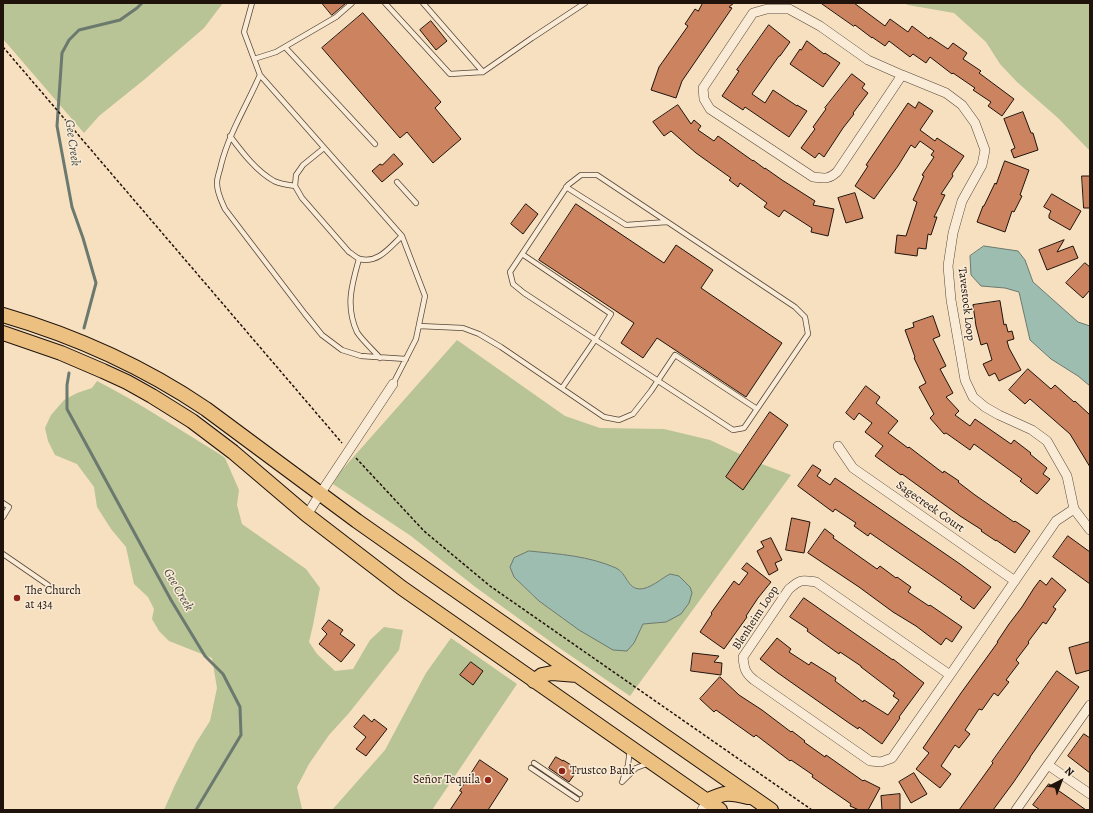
<!DOCTYPE html>
<html>
<head>
<meta charset="utf-8">
<style>
  body { margin:0 }
  #map { position:relative; width:1093px; height:813px; overflow:hidden; background:#f6e0c0; font-family:Alegreya,serif }
  canvas { display:block }
  .frame { position:absolute; inset:0; border:4px solid #20130b; pointer-events:none }
  .north { position:absolute; left:1041px; top:761px; width:40px; height:40px; -webkit-text-stroke:3px #f9ebd6; paint-order:stroke; rotate:42deg; font-size:11px; font-weight:700; line-height:16px; text-align:center; color:#20130b }
  .north::after { content:''; display:block; margin:auto; width:14px; height:18px; background:#20130b; clip-path:polygon(50% 0,100% 100%,50% 72%,0 100%) }
</style>
</head>
<body>
<div id="map">
<canvas width="1093" height="813"></canvas>
<div class="frame"></div>
<div class="north">N</div>
</div>
<script>
const ctx = document.querySelector('canvas').getContext('2d');
ctx.lineJoin = 'round';
function fill(path, color) { ctx.fillStyle = color; ctx.fill(path, 'evenodd'); }
function trace(path, color, width, dash) { ctx.strokeStyle = color; ctx.lineWidth = width; ctx.lineCap = dash ? 'butt' : 'round'; ctx.setLineDash(dash || []); ctx.stroke(path); }
function write(font, color, halo, rows, align = 'center') {
  ctx.font = font + ' Alegreya,serif'; ctx.lineWidth = 3; ctx.setLineDash([]); ctx.textBaseline = 'middle'; ctx.strokeStyle = halo; ctx.fillStyle = color; for (const [text, x, y, turn = 0] of rows) {
    ctx.save(); ctx.translate(x, y); ctx.rotate((+turn || 0) * Math.PI / 180); ctx.textAlign = isNaN(turn) ? turn : align; if (halo) ctx.strokeText(text, 0, 0); ctx.fillText(text, 0, 0); ctx.restore();
  }
}
const green = new Path2D(`
  M3 3H223L204 28 145 79 99 116 84 133 3 39Z
  M904 3H1090V151L1058 118 1017 82 1000 64 986 42 954 13 908 5Z
  M457 340 565 416 600 428 664 429 710 440 759 463 791 475 630 696 555 645 474 586 411 536 333 484 341 471ZM529 551C559 554 589 556 616 568 627 573 627 589 641 589 650 589 662 578 670 574L679 576 690 587 666 622 643 624 634 643 579 630 539 601 514 577Z
  M97 381C140 403 180 430 221 455L225 458 239 490 237 505 242 524 306 569 320 588 313 625 309 642 317 654 335 671 353 669 370 640 384 627 403 630 399 650 349 713 329 735 309 764 297 787 302 809V810H164L175 785 196 743 210 721 217 688 212 658 169 641 159 631 152 619 154 609 148 597 134 584 126 547 111 529 97 507 94 487 77 464 55 455 48 441 45 428 51 415 64 400 77 393 92 388Z
  M451 638 517 684 432 810H332L385 750 426 673Z`);
const water = new Path2D(`
  M984 246 1018 251 1025 260 1033 282 1078 322 1090 326V386L1078 376 1051 359 1030 340 1019 292 1005 288 981 286 971 275 970 256Z
  M529 551C559 554 589 556 616 568 627 573 627 589 640 589 650 589 662 578 670 574L679 576 690 587 692 593 689 603 681 614 666 622 643 624 634 643 627 651 613 650 579 630 539 601 514 577 510 567 514 558Z`);
const stream = new Path2D(`
  M84 328 96 283 83 238 72 207 57 126 62 53 69 40 79 30 120 20 137 8 142 3
  M69 373 67 385V409L171 600 205 656 223 674 240 707 241 735 196 810`);
const building = new Path2D(`
  M322 3H346L332 15Z
  M703 3H734L729 7 732 8 682 81 676 98 651 90 659 67 688 26 685 24 695 9 698 11Z
  M821 3H854L885 26 890 19 908 32 912 26 929 39 930 37 948 49 953 43 967 53 963 59 981 71 979 73 1014 99 1002 116 988 106 991 102 973 90 975 88 953 73 952 74 930 57 926 63 913 54 910 57 889 41 885 46 872 37V38L855 25 854 26Z
  M363 13 441 102 435 108 461 139 433 163 407 132 400 138 322 48Z
  M431 21 447 41 436 50 420 30Z
  M769 25 790 42 780 56H779L752 94 765 103 773 90 797 106V105L807 111 789 137 745 107 743 110 722 96 739 71 737 70Z
  M807 41 824 54 825 53 840 63 823 87 790 64 800 49 801 50Z
  M852 74 865 84 862 88 868 93 853 113 854 114 843 128 824 157 819 153 815 158 801 148 815 129 813 127 826 109 825 108Z
  M919 102 933 111 920 130 935 141 937 138 964 156 952 174 953 176 941 194 945 195 934 217H937L931 235 928 234 926 249 918 248 917 256 895 253 897 235 906 236 917 202 913 200 924 176 922 175 934 157 931 155 934 151 920 141 915 148 911 145 898 166 874 199 855 186 868 166 866 165 908 103 915 108Z
  M678 105 691 124 694 120 701 126 698 130 714 141 718 136 753 161V160L765 169V168L782 180 815 201 813 205 834 209 828 236 811 232 812 228 784 210 779 217 764 207 767 203 740 183 738 187 729 180 731 178 696 153 671 131 664 136 653 122Z
  M1023 112 1031 133H1033L1038 150 1014 158 1011 150 1015 148 1004 119Z
  M394 154 403 164 382 182 372 171 380 164 382 165Z
  M1005 161 1029 170 1020 195 1022 196 1014 212 1012 211 1005 232 977 222 983 206H984L995 183 996 184Z
  M1082 176H1090V208H1084Z
  M855 193 863 218 846 223 838 198Z
  M1052 194 1081 211 1070 230 1049 218V215L1051 211 1044 207Z
  M526 204 538 214 523 234 511 224Z
  M576 204 664 263 676 245 713 270 701 288 782 343 746 397 657 338 643 358 621 343 634 323 539 260Z
  M1064 240 1057 252 1073 246 1078 258 1047 270 1039 250Z
  M1085 263 1090 267V290L1083 298 1066 283Z
  M1000 301 1004 325 1006 324 1008 332 1012 331 1014 339 1007 341 1009 348 1021 370 999 381 995 373 989 376 983 364 992 360 987 343 981 345 976 326 973 305Z
  M933 316 940 336 933 339 946 366 940 369 953 393 946 397 959 411 955 415 970 426 975 419 1011 444 1014 440 1031 453 1030 454 1047 468 1043 474 1050 479 1037 494 1020 481 1022 479 974 444 970 450 946 433 944 434 930 418 934 414 919 387 926 383 914 358 915 357 905 330 914 327 913 323Z
  M1028 369 1051 389 1055 385 1074 402 1075 401 1090 415V467L1070 434 1030 399 1025 404 1009 390Z
  M866 386 880 397 876 403 898 421 888 433 908 448 909 447 943 473 944 471 959 481 958 482 975 495 1014 522 1015 521 1030 531 1015 553 996 540V541L981 531 982 530 960 516 902 474 901 475 875 456 883 446 865 432 872 423 859 413 854 420 846 413Z
  M770 412 788 425 743 490 726 477Z
  M813 465 821 470 817 476 830 485 835 478 960 564 991 587 974 609 960 599 962 597 941 582 870 533 868 536 854 526 856 523 835 509 833 512 798 486Z
  M792 518 810 522 804 553 786 550Z
  M825 529 834 536 833 538 877 569 880 566 896 578 897 577 911 587 908 592 929 606 930 605 962 627 952 642 946 638 941 645 916 626 893 612 859 587 808 553Z
  M1068 536 1090 552V584L1053 557Z
  M771 538 782 560 775 563 778 570 769 575 757 551 764 547 761 542Z
  M747 563 771 582 758 598 746 616 747 617 724 649 700 632 712 614 711 613 734 581 739 585 748 573 742 569Z
  M1052 578 1066 590 1053 607 1056 609 1046 624 1043 622 1028 642 1029 643 1016 660 1019 663 1006 680 1009 682 998 696 994 693 982 710 979 709 965 730 970 734 959 748 955 745 941 766 951 774 940 788 916 769 929 753 923 748 961 693 998 642H997L1009 624 1022 607 1034 588 1040 580 1046 585Z
  M804 598 854 633 893 660V659L924 683 899 717 900 718 882 744 859 727 858 729 849 723 778 673 760 659 777 638 791 649 789 652 809 665 811 662 830 674 836 678 835 681 863 702 864 700 888 715 899 700 893 696 895 693 861 667V666L840 652 839 654 807 631 808 629 790 617Z
  M329 620 343 630 340 634 355 645 341 662 319 644 327 634 322 629Z
  M1090 642V670L1076 674 1069 648Z
  M693 653 719 656 714 662 722 663 721 675 691 671Z
  M471 662 483 671 473 685 460 675Z
  M1057 671 1079 687 1030 757V758L1013 783 993 810H959L993 763 992 762Z
  M720 677 739 695 762 710 791 732 792 731 805 741 804 742 825 757 826 755 863 781 864 780 880 788 868 810H859L850 806 851 804 812 777 813 775 791 760 790 761 756 735 754 737 716 710 714 712 700 699Z
  M364 715 372 722 374 719 387 729 366 756 356 749 366 737 354 727Z
  M1084 734 1090 738V773L1068 756Z
  M556 757 563 761V760L571 765 570 766 577 771 569 782 549 768Z
  M480 760 508 779 488 810H450L462 792 460 791Z
  M914 773 927 794 911 803 899 782Z
  M1049 784 1072 800 1086 810H1040L1033 805Z
  M900 794V810H882L881 796Z`);
const path = new Path2D(`
  M3 47 342 443
  M356 458 424 531 490 586 812 810`);
const lane = new Path2D(`
  M252 3 244 32 260 75 402 236 425 296 416 339 393 384
  M385 3 450 74 483 72 532 38 585 3
  M423 3 483 72
  M285 47 375 144
  M254 59 276 52 336 17 352 3
  M260 75C247 105 229 133 221 165 220 171 217 177 217 183 217 193 221 200 225 209L305 314 322 335 342 350 361 356 406 359
  M230 136C242 152 256 171 274 181 280 184 288 185 295 186
  M324 148 303 165 296 175 295 186 302 198 349 252C353 254 356 258 360 259 378 264 390 247 402 236
  M397 182 416 203
  M566 187 626 225 667 222
  M522 254 611 314 595 340 562 388
  M359 259C352 284 345 306 357 332 361 339 374 351 380 358
  M419 326 463 328 479 334 501 347 604 417 619 420 633 414 651 391 675 355 757 409 808 334 805 317 795 307 597 175H581L568 185 510 272 513 284 524 293 733 430 744 428 757 409
  M3 503 9 507 3 517
  M3 554 48 585
  M534 763 580 794
  M531 768 577 799
  M623 779 628 765 630 749
  M622 782 636 768 649 763`);
const street = new Path2D(`
  M902 75 837 172C828 180 824 178 813 177L710 109 704 99 703 88 753 13 767 9H789L820 26 868 60 902 75 946 93 962 105 975 123 985 150 982 165 962 201 953 233 948 266 951 300 965 380 973 397 985 407 999 415 1032 430 1047 441 1067 476 1074 509 1090 530
  M838 446 853 468 1015 581
  M307 515 320 494 393 384
  M950 675 816 582C801 580 801 579 789 589L743 657C744 668 745 673 754 680L870 761 881 762 892 758 950 675 1056 521 1074 509
  M1048 765 1090 794
  M702 810 707 801
  M1016 810 1090 705`);
const primary = new Path2D(`
  M3 315C75 336 144 367 206 409L357 521 448 585 771 810
  M3 333 61 353 103 371 127 382 152 396 192 421 233 452 307 515 402 588 720 810
  M534 681 542 675 552 673 577 675
  M707 801C724 792 729 792 748 797`);
const markers = [
  [17,598,4,"#8f2418"],
  [562,771,4,"#8f2418"],
  [488,780,4,"#8f2418"]
];
const streetNames = [
  ["Tavestock Loop",966,304,83],
  ["Sagecreek Court",930,507,35],
  ["Blenheim Loop",756,618,-57]
];
const poiNames = [
  ["The Church",25,591],
  ["at 434",25,605],
  ["Trustco Bank",570,771],
  ["Señor Tequila",480,780,"right"]
];
const waterNames = [
  ["Gee Creek",72,143,82],
  ["Gee Creek",178,590,60]
];
fill(green, '#b8c396');
fill(water, '#9dbdb0');
trace(water, '#6b796e', 1);
trace(stream, '#6b796e', 3);
fill(building, '#cb8360');
trace(building, '#20130b', 1);
trace(lane, '#564638', 6);
trace(street, '#564638', 10);
trace(primary, '#20130b', 16);
trace(path, '#20130b', 1.5, [3, 2]);
trace(lane, '#f9ebd6', 4.5);
trace(street, '#f9ebd6', 9);
trace(primary, '#ebc080', 14);
for (const [x, y, r, color] of markers) { const dot = new Path2D(); dot.arc(x, y, r, 0, 2 * Math.PI); ctx.fillStyle = color; ctx.fill(dot); trace(dot, '#f9ebd6', 1.5); }
write('12px', '#20130b', '#f9ebd6', streetNames);
write('12px', '#20130b', '#f9ebd6', poiNames, 'left');
write('italic 13px', '#4c4e45', '#f9ebd6', waterNames);
</script>
</body>
</html>
